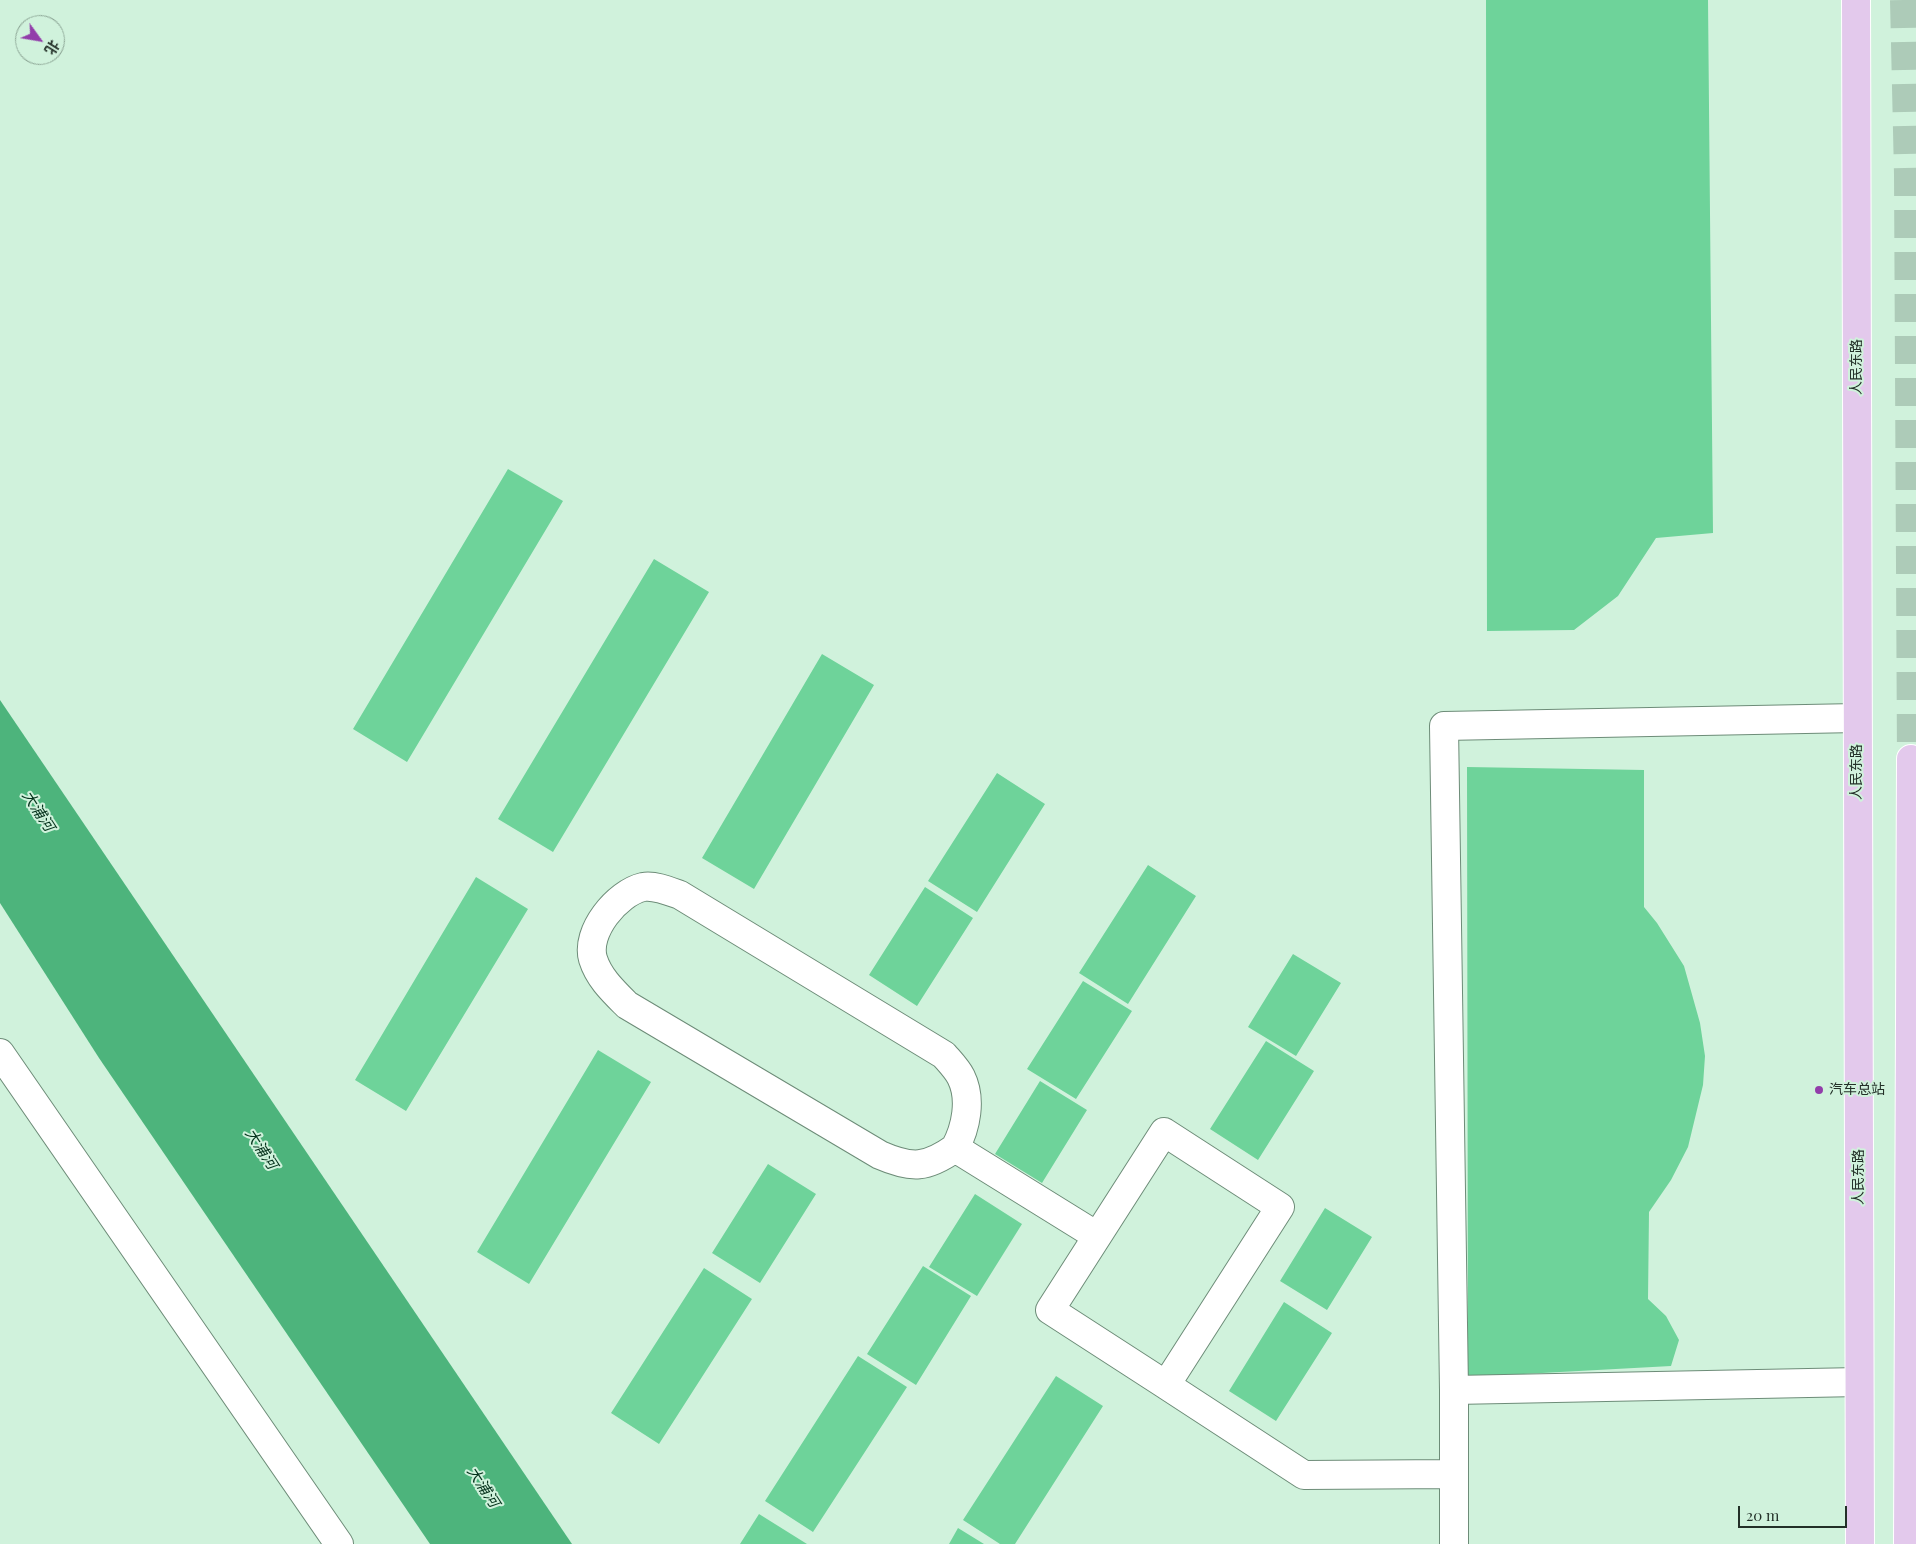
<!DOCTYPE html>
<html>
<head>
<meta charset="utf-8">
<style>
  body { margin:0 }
  #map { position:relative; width:1916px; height:1544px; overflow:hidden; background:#d0f2dc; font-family:"Playfair Display","Noto Sans SC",serif }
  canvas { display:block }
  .north { position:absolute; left:15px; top:15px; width:50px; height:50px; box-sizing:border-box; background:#d0f2dc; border:1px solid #8ba494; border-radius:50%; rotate:122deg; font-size:14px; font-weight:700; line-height:20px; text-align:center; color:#233028 }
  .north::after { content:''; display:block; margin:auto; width:18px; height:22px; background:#923daa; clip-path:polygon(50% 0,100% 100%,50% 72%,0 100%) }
  .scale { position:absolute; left:1738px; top:1506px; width:109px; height:22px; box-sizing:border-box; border:2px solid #233028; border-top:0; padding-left:6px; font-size:15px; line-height:18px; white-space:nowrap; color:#233028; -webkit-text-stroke:4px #d0f2dc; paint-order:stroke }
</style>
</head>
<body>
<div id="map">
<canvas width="1916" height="1544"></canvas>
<div class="north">北</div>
<div class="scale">20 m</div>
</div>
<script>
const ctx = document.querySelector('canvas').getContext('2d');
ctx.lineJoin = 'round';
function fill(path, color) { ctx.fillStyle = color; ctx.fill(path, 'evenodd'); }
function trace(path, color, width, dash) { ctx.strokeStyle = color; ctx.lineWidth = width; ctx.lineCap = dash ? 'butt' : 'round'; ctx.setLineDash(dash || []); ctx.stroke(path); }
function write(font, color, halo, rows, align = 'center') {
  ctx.font = font + ' "Playfair Display","Noto Sans SC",serif'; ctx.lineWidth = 4; ctx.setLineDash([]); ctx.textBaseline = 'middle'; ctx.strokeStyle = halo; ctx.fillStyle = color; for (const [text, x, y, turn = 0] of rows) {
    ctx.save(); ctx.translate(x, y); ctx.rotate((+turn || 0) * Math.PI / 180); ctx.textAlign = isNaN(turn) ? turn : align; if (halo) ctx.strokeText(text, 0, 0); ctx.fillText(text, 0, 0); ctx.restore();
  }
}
const water = new Path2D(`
  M0 700 572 1544H430L99 1058 0 903Z`);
const building = new Path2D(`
  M1486 0H1708L1713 533 1656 538 1618 596 1574 630 1487 631Z
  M508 469 563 501 407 762 353 729Z
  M654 559 709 592 553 852 498 819Z
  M822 654 874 685 754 889 702 858Z
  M1467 767 1644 770V907L1657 923 1684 966 1700 1023 1705 1056 1703 1085 1688 1147 1671 1180 1649 1212 1648 1299 1666 1316 1679 1340 1671 1366 1468 1377Z
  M997 773 1045 804 977 912 928 881Z
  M1148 865 1196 896 1128 1004 1079 973Z
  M476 877 528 909 406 1111 355 1080Z
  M925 887 973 918 917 1006 869 975Z
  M1293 954 1341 983 1296 1056 1248 1027Z
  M1083 981 1132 1011 1076 1099 1027 1069Z
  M1266 1041 1314 1071 1258 1160 1210 1129Z
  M598 1050 651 1082 529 1284 477 1252Z
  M1040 1081 1087 1110 1042 1183 995 1154Z
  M768 1164 816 1194 760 1283 712 1253Z
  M975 1194 1022 1224 977 1296 929 1267Z
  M1325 1208 1372 1237 1327 1310 1280 1281Z
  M923 1266 971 1296 916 1385 867 1354Z
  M704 1268 752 1299 659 1444 611 1413Z
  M1284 1302 1332 1333 1276 1421 1229 1391Z
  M858 1356 907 1387 813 1532 765 1501Z
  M1056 1376 1103 1406 1015 1544H1000L963 1520Z
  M759 1514 807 1544H740Z
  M958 1528 984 1544H949Z`);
const primaryTunnel = new Path2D(`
  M1904 0 1908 174 1911 759`);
const street = new Path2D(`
  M1857 718 1444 726 1454 1390 1859 1382
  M0 1053 339 1544
  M955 1148C966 1128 972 1099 961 1077 957 1069 950 1062 944 1055L680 895C669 891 655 885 643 887 617 893 585 932 593 959 599 978 613 991 627 1005L880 1155C912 1169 927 1168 955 1148L1097 1236
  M1166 1385 1050 1310 1164 1132 1280 1207 1166 1385 1304 1475 1453 1474
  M1454 1544V1390`);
const primary = new Path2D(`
  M1856 0 1860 1544
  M1908 1544 1911 759`);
const markers = [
  [1819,1090,5,"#923daa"]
];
const streetNames = [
  ["人民东路",1857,367,-90],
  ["人民东路",1857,772,-90],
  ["人民东路",1859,1177,-90]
];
const poiNames = [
  ["汽车总站",1829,1090]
];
const waterNames = [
  ["大浦河",38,811,57],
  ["大浦河",261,1149,57],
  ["大浦河",483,1487,57]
];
fill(water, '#4db47c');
fill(building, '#6ed39a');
trace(primaryTunnel, '#adcbb8', 28, [28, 14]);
trace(street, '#6d8c78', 30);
trace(primary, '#fff', 30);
trace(street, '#fff', 28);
trace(primary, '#e3c9ec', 28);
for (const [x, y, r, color] of markers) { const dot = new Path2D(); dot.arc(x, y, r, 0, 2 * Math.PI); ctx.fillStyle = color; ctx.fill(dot); trace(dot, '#d0f2dc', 2); }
write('14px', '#233028', '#d0f2dc', streetNames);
write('14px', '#233028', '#d0f2dc', poiNames, 'left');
write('italic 15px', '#05321c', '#d0f2dc', waterNames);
</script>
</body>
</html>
